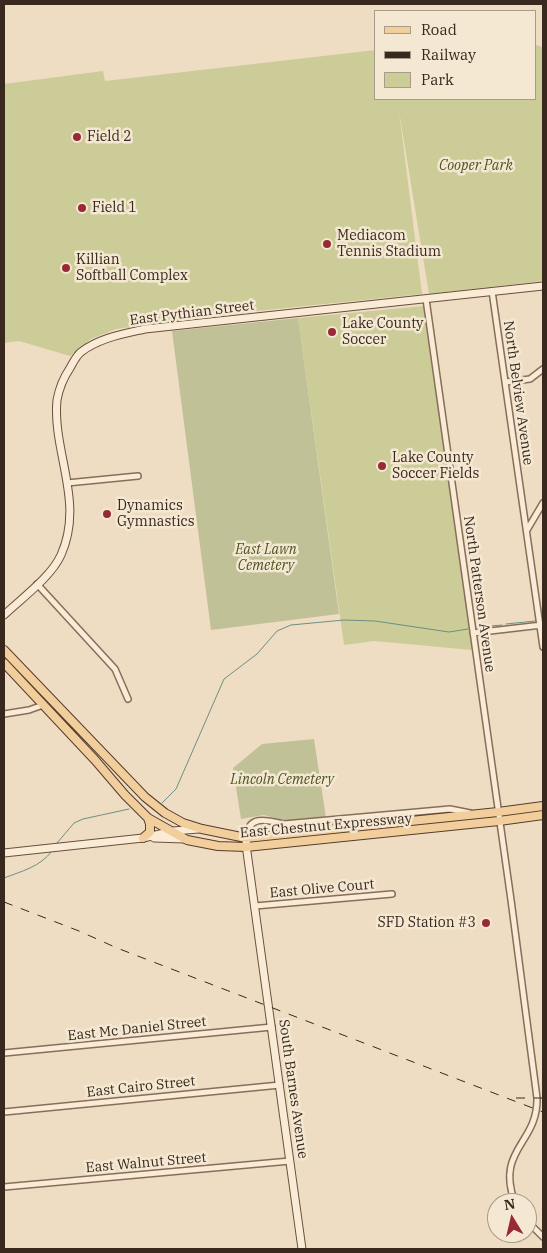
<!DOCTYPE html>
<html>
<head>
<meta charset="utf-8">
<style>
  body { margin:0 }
  #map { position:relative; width:547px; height:1253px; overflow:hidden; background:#eeddc3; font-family:"IBM Plex Serif",serif }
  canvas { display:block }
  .frame { position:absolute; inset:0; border:5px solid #38281e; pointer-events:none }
  .legend { position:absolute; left:374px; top:10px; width:162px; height:90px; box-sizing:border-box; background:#f5e8d2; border:1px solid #a99b8a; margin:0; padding:6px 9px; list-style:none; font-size:15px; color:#38281e }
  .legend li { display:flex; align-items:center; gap:10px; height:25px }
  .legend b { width:25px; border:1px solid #a99b8a }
  .north { position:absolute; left:487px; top:1193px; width:50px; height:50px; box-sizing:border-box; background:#f5e8d2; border:1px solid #a99b8a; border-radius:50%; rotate:351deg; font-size:14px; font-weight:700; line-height:20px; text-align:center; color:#38281e }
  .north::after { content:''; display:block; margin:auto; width:18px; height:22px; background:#972a35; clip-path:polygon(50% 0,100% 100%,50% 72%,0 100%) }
</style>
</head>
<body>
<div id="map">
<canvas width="547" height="1253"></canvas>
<div class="frame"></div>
<ul class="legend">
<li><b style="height:6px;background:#f1ce9b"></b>Road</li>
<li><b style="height:6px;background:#38281e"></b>Railway</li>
<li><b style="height:14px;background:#cbcc97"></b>Park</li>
</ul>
<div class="north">N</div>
</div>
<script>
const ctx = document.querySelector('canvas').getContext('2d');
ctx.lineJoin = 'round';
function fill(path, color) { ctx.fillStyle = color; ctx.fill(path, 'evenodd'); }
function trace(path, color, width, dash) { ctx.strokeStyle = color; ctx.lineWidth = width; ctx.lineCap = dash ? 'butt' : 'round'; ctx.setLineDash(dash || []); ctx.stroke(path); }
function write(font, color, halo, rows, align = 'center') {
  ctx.font = font + ' "IBM Plex Serif",serif'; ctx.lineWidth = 5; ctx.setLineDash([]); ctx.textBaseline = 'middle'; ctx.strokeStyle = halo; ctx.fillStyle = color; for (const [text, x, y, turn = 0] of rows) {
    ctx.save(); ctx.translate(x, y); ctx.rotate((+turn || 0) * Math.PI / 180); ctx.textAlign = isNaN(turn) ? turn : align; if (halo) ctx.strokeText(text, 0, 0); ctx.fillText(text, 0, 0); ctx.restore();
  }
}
const green = new Path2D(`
  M536 45 543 47V281L429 294 399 111 422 294 247 312 116 329 91 339 70 356 19 341 4 343V84L103 71 105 81 376 50V99H536Z
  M424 306 472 650 374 641 344 645 298 318Z`);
const cemetery = new Path2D(`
  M298 318 339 614 211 630 172 331Z
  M314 739 326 818 285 821 264 815 241 819 233 768 262 744Z`);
const stream = new Path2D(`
  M506 624 535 621
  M480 627 502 625
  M162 803 176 789 224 679 257 654 277 631 291 625 344 620 375 621 449 632 468 629
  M57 843 74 823 83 819 129 809
  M4 878C22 871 40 867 52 851`);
const street = new Path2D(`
  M492 291 543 647
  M426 299 511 900 537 1098C538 1144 495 1149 515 1203
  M505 382 530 379 543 369
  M67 483 138 476
  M527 530 543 503
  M37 584 115 669 128 699
  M473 633 542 625
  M4 714 29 710 43 705
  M246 838C248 814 267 820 284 824L450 809 470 813
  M255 906 392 894
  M4 1053 272 1027
  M4 1112 280 1085
  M4 1187 290 1161
  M527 1221 543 1237`);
const secondary = new Path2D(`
  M4 615C22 598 51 577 61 555 85 502 52 451 57 400 59 389 64 377 70 368 73 363 76 356 81 352 99 338 123 334 145 329L543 286
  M154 838 185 839
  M246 838 247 852 302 1249
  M4 853 143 838 173 831 199 829`);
const primary = new Path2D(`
  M4 650 145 797 165 813 183 823 202 829 246 838 498 812 543 806
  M4 663 95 760 125 795 148 818 187 840 218 846 246 847 499 821 543 815
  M143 838 150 832V824L148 818`);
const rail = new Path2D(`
  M4 902 79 931 117 948 543 1112
  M516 1098H543`);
const markers = [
  [77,137,5,"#972a35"],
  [82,208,5,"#972a35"],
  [327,244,5,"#972a35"],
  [66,268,5,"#972a35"],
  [332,332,5,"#972a35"],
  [382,466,5,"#972a35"],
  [107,514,5,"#972a35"],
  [486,923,5,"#972a35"]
];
const poiNames = [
  ["Field 2",87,137],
  ["Field 1",92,208],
  ["Mediacom",337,236],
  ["Tennis Stadium",337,252],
  ["Killian",76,260],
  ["Softball Complex",76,276],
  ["Lake County",342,324],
  ["Soccer",342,340],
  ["Lake County",392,458],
  ["Soccer Fields",392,474],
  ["Dynamics",117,506],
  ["Gymnastics",117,522],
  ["SFD Station #3",476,923,"right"]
];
const parkNames = [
  ["Cooper Park",476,166],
  ["East Lawn",266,550],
  ["Cemetery",266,566],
  ["Lincoln Cemetery",282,780]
];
const streetNames = [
  ["East Pythian Street",192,313,-7],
  ["North Belview Avenue",518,393,82],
  ["North Patterson Avenue",479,594,82],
  ["East Chestnut Expressway",326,826,-5],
  ["East Olive Court",322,889,-5],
  ["East Mc Daniel Street",137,1029,-6],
  ["East Cairo Street",141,1087,-6],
  ["South Barnes Avenue",293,1089,82],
  ["East Walnut Street",146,1163,-5]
];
fill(green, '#cbcc97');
fill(cemetery, '#c0c196');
trace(stream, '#6c8f83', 1);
trace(street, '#886e5a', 8);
trace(secondary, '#6a4f3d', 9);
trace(primary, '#563d2e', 10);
trace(street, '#f9ebd6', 5);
trace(secondary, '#f9ebd6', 7);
trace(primary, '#f1ce9b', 8);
trace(rail, '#38281e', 1, [9, 9]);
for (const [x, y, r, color] of markers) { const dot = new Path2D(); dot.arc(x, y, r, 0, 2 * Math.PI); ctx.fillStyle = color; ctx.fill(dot); trace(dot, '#f5e8d2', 2); }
write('14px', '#38281e', '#f5e8d2', poiNames, 'left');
write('italic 14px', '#4d5424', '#f5e8d2', parkNames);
write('14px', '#38281e', '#f5e8d2', streetNames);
</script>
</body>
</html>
